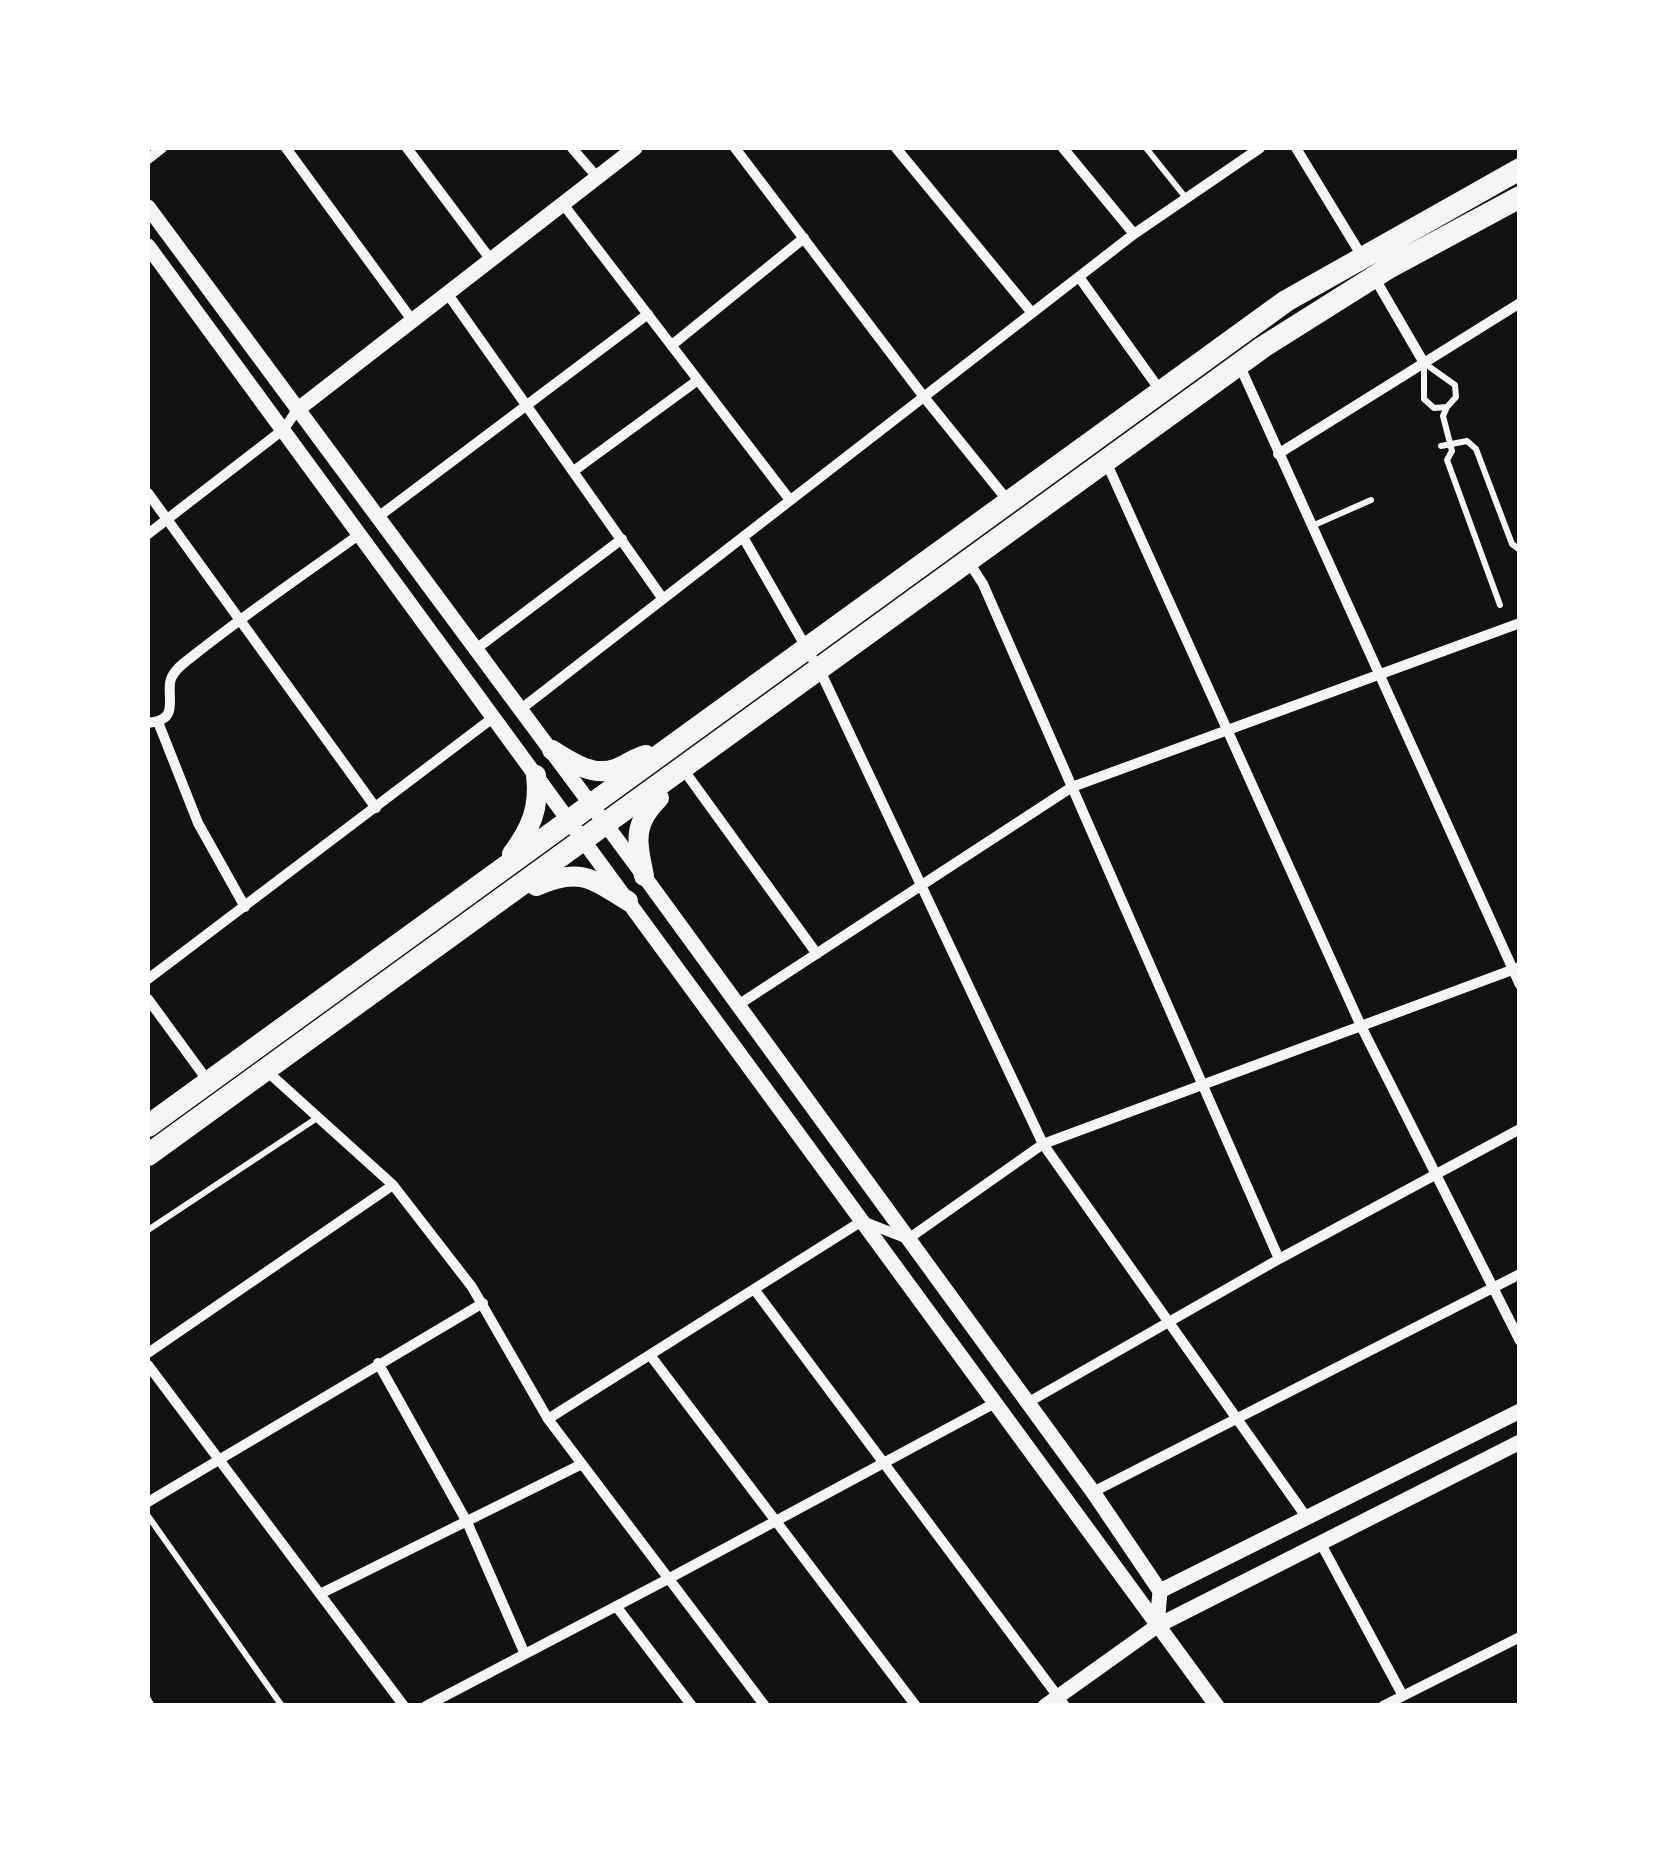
<!DOCTYPE html>
<html>
<head>
<meta charset="utf-8">
<style>
  body { margin:0 }
  #map { position:relative; width:1667px; height:1853px; overflow:hidden; background:#111; font-family:Poppins,sans-serif }
  canvas { display:block }
  .frame { position:absolute; inset:0; border:150px solid #fff; pointer-events:none }
</style>
</head>
<body>
<div id="map">
<canvas width="1667" height="1853"></canvas>
<div class="frame"></div>
</div>
<script>
const ctx = document.querySelector('canvas').getContext('2d');
ctx.lineJoin = 'round';
function trace(path, color, width, dash) { ctx.strokeStyle = color; ctx.lineWidth = width; ctx.lineCap = dash ? 'butt' : 'round'; ctx.setLineDash(dash || []); ctx.stroke(path); }
const service = new Path2D(`
  M1146 148 1186 198
  M1424 363 1455 385 1456 397 1447 407 1434 408 1424 399Z
  M1447 407 1443 416 1452 451 1447 460 1500 605
  M1441 446 1467 441 1476 449 1512 544 1520 550
  M1312 526 1371 500
  M148 1230 317 1118
  M148 1516 282 1706
  M148 1699 152 1706`);
const minor = new Path2D(`
  M286 148 412 320
  M407 148 491 260
  M572 148 597 177
  M735 148 924 397 1004 496
  M896 148 1032 313
  M1063 148 1134 234
  M1296 148 1363 258
  M148 159 162 148
  M563 204 790 500
  M1079 277 1157 386
  M1374 277 1424 363
  M447 293 663 599
  M672 345 804 238
  M1243 373 1520 985
  M1278 454 1520 303
  M1108 466 1361 1026 1520 1341
  M575 470 698 380
  M148 493 376 808
  M378 517 648 314
  M148 534 284 429 297 410
  M743 537 823 677 1043 1144 1307 1518
  M972 567 983 584 1279 1259
  M476 649 622 539
  M521 709 1134 234 1260 148
  M158 722 198 823 245 907
  M148 723C178 720 168 703 170 683 171 673 181 665 189 659 244 615 303 575 360 534
  M688 776 817 954
  M148 979 494 717
  M148 999 205 1077
  M738 1005 1072 787 1520 623
  M270 1074 393 1185 472 1287 548 1419 765 1706
  M754 1289 1065 1706
  M148 1353 393 1185
  M650 1355 916 1706
  M378 1363 467 1522 524 1652
  M148 1365 404 1706
  M1027 1403 1279 1259 1520 1129
  M548 1419 862 1221 908 1239 1043 1144 1520 967
  M1093 1492 1520 1274
  M148 1502 483 1303
  M1320 1542 1403 1696
  M322 1593 582 1464
  M616 1606 692 1706
  M426 1706 668 1579 995 1403
  M1383 1706 1520 1637`);
const tertiary = new Path2D(`
  M148 207 644 876 1093 1492 1160 1591 1157 1626
  M148 246 1217 1706
  M297 410 635 148
  M1160 1591 1520 1411
  M1045 1706 1157 1626 1520 1442`);
const primary = new Path2D(`
  M552 750C570 761 592 777 615 769 626 765 634 758 646 755
  M512 854C531 828 540 808 536 775
  M644 876C637 841 632 825 659 798
  M536 886C579 867 591 878 628 901`);
const motorway = new Path2D(`
  M148 1126 1286 301 1520 169
  M148 1155 1263 347 1390 267 1520 197`);
trace(service, '#f5f5f5', 6);
trace(minor, '#f5f5f5', 10);
trace(tertiary, '#f5f5f5', 15);
trace(primary, '#f5f5f5', 20);
trace(motorway, '#f5f5f5', 22);
</script>
</body>
</html>
